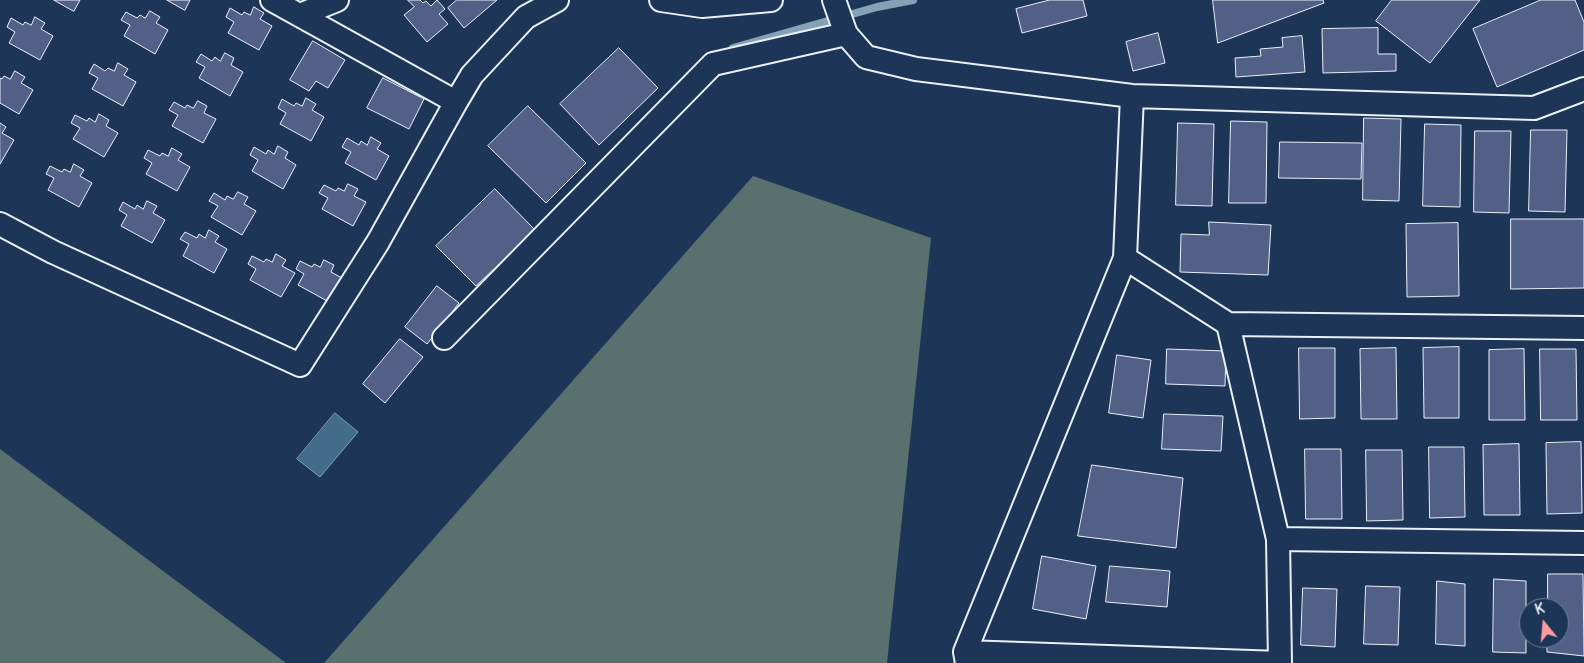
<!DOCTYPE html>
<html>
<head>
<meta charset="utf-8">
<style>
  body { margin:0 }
  #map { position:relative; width:1584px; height:663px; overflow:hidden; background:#1d3557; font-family:Pangolin,sans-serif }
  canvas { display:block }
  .north { position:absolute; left:1519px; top:598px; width:50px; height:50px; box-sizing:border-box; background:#1d3557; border:1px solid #6e8097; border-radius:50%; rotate:343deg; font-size:14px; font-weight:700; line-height:20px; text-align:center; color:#e8f1f8 }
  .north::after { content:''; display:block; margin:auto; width:18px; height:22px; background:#ff9aa2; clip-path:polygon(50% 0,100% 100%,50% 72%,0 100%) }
</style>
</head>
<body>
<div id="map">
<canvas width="1584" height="663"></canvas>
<div class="north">K</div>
</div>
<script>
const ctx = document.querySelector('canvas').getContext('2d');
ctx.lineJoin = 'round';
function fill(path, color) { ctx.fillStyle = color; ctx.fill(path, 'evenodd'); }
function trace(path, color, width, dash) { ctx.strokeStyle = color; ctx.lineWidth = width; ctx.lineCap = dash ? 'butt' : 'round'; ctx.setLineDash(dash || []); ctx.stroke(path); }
const green = new Path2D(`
  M753 176 931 238 887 663H324Z
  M0 449 286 663H0Z`);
const water = new Path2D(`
  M335 413 358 432 320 477 297 459Z`);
const stream = new Path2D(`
  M733 48 877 7 913 0`);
const building = new Path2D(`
  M54 0H80L74 11Z
  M167 0H190L185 10Z
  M408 0H420L423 3 426 1 431 6 437 0 445 9 439 14 448 24 427 42 404 15 414 7Z
  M457 0H497L464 28 448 8Z
  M1050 0H1083L1087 16 1022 33 1016 9Z
  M1213 0H1323L1324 3 1218 43Z
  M1392 0H1480L1430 63 1376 21Z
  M1541 0H1575L1584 22V50L1497 87 1473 29Z
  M254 7 264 13 260 19 272 26 259 50 228 33 234 22 226 17 230 8 242 15 244 12 250 15Z
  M150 11 160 17 156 23 168 30 155 54 124 36 130 25 121 20 126 12 137 18 140 15 145 18Z
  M35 17 45 23 41 29 53 36 40 60 9 43 15 32 7 27 11 18 23 25 25 22 31 25Z
  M1378 28V54H1396V71L1323 73 1322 29Z
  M1158 33 1165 63 1133 71 1126 42Z
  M1302 36 1305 72 1236 77 1235 58 1261 56 1260 49 1283 47 1282 38Z
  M313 41 345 60 328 88 316 81 309 91 290 80Z
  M619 48 658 88 599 145 560 104Z
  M225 53 234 58 231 65 243 72 230 96 199 78 205 67 196 62 201 54 212 61 215 57 220 61Z
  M118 63 128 69 124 75 136 82 123 106 92 89 98 78 89 73 94 64 105 71 108 68 114 71Z
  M15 71 25 77 21 83 33 90 19 114 0 103V78L2 79 4 76 10 79Z
  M383 78 424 99 409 129 367 108Z
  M306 98 316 104 312 110 324 117 311 141 280 124 286 113 278 108 282 99 294 106 296 103 302 106Z
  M198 101 207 106 204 113 216 119 203 143 172 126 178 115 169 110 174 102 185 108 187 105 193 108Z
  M528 106 586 163 546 203 488 146Z
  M99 114 109 120 106 126 118 133 104 157 73 139 80 128 71 123 75 115 87 121 89 118 95 122Z
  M1364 118 1401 119 1399 201 1363 200Z
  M1231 121 1267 122 1266 203H1229Z
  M0 123 6 127 2 133 14 140 0 164Z
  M1178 123 1214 124 1212 206 1176 205Z
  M1425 124 1461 125 1460 207 1423 206Z
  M1531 130H1567L1565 212 1529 211Z
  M1475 131H1511L1509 213 1474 212Z
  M371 137 381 143 377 149 389 156 376 180 345 163 351 152 342 147 347 138 359 145 361 141 367 145Z
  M1280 142 1362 143 1361 179 1279 178Z
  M278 146 288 152 285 158 296 165 283 189 252 171 258 160 250 155 254 147 266 154 268 150 274 154Z
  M172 148 182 154 178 160 190 167 177 191 146 174 152 163 144 158 148 150 160 156 162 153 168 156Z
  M74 164 84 170 80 176 92 183 79 207 48 190 54 178 46 174 50 166 62 172 64 169 70 172Z
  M348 184 358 189 354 196 366 202 353 226 322 209 328 198 319 193 324 185 336 191 338 188 344 191Z
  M495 189 535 230 476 286 436 246Z
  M238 192 248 197 244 204 256 211 242 235 211 217 218 206 209 201 214 193 225 200 227 196 233 199Z
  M147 201 157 206 153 213 165 220 152 243 121 226 127 215 119 210 123 202 135 209 137 205 143 209Z
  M1511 219H1584V288L1511 289Z
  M1209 222 1271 225 1268 275 1180 272 1181 234 1209 235Z
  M1458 223 1459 296 1407 297 1406 224Z
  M209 230 219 236 215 242 227 249 214 273 183 256 189 244 180 239 185 232 197 238 199 234 205 238Z
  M276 254 286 260 282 266 295 273 281 297 250 280 256 269 248 264 252 256 264 262 266 259 272 262Z
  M324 260 334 265 331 272 342 278 329 302 298 285 304 274 296 269 300 261 312 267 314 264 320 267Z
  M437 286 459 303 427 344 405 327Z
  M400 339 423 357 385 403 363 384Z
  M1459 347V418H1424L1423 348Z
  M1299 348H1335V418L1300 419Z
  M1396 348 1397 419H1361L1360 349Z
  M1167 349 1226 351 1225 386 1166 384Z
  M1524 349 1525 420H1489V350Z
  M1540 349H1576L1577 420H1541Z
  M1117 355 1151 360 1143 418 1109 413Z
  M1164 414 1223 416 1221 451 1162 449Z
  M1581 442 1582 513 1547 514 1546 443Z
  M1519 444 1520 515H1484L1483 445Z
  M1429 447H1464L1465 517 1430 518Z
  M1305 449H1341L1342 519H1306Z
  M1366 450H1402L1403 520 1367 521Z
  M1092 465 1183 478 1176 548 1078 536Z
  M1042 556 1096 566 1086 619 1033 609Z
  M1110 566 1170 571 1167 607 1106 602Z
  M1548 574H1583L1584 656 1547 652V638H1559V608H1548Z
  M1494 579 1526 581V653L1493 652Z
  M1437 581 1465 584V646L1436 644Z
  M1366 586 1400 587 1398 645 1364 644Z
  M1303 588 1337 589 1335 647 1301 645Z`);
const minor = new Path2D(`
  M272 0 456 102
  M661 0 702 6 771 0
  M834 0 846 34 866 57 916 69 1132 96 1534 108 1584 89
  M300 15 337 0
  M0 224 53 252 300 365 378 242 456 102 472 75 526 17 557 0
  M1125 258 1228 324 1584 328
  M1228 324 1278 539 1280 663
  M444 338 713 64 846 34
  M1278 539 1584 543
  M965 652 1280 663
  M967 663 965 652 1125 258 1132 96`);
fill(green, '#58716e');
fill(water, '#426c8a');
trace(water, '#84a1b6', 1);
trace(stream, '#84a1b6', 8);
fill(building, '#526088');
trace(building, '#e8f1f8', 1);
trace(minor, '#e8f1f8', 26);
trace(minor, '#1d3557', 22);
</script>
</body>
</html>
